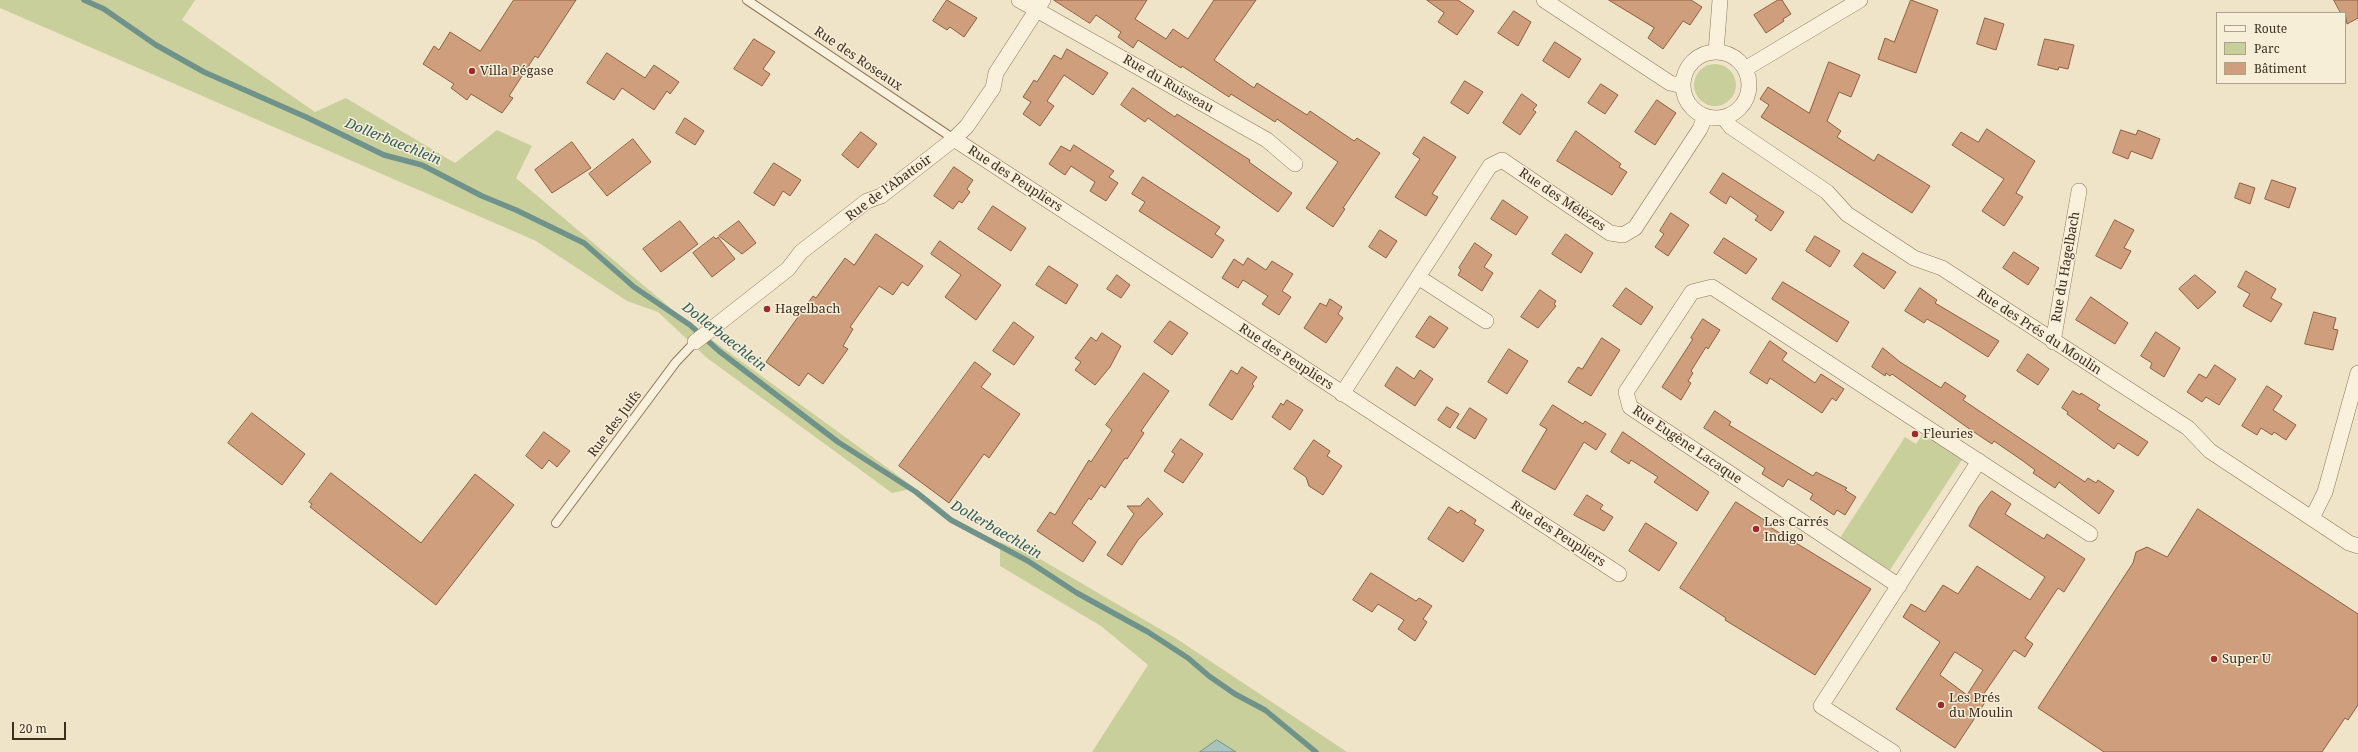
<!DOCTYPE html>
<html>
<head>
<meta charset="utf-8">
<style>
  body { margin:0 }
  #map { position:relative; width:2358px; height:752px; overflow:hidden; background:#f0e4c8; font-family:"Noto Serif",serif }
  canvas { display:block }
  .legend { position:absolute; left:2216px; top:12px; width:130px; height:72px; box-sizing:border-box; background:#f7eed8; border:1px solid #ada18e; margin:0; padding:5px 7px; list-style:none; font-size:12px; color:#3d2e20 }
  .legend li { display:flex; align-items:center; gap:8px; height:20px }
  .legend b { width:20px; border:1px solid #ada18e }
  .scale { position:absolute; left:12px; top:722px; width:54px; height:18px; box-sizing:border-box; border:2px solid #3d2e20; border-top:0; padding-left:5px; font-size:12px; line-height:14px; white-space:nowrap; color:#3d2e20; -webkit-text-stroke:3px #f7eed8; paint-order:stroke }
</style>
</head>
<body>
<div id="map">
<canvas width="2358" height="752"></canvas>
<ul class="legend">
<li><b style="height:5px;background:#faf1dc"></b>Route</li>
<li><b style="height:11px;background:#c9cf9b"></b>Parc</li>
<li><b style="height:11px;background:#cf9f7d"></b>Bâtiment</li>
</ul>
<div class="scale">20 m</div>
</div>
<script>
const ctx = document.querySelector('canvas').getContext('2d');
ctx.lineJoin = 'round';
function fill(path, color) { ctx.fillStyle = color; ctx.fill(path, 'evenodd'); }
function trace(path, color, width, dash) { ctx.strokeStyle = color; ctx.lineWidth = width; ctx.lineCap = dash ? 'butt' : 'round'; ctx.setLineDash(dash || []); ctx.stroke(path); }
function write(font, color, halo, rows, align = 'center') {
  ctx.font = font + ' "Noto Serif",serif'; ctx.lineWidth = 3; ctx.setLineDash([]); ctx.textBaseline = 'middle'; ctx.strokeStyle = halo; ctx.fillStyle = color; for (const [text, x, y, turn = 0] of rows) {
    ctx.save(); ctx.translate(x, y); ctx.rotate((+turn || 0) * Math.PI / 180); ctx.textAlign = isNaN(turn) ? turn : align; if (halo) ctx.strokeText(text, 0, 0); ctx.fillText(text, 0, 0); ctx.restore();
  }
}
const green = new Path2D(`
  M0 0H195L182 20 315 112 346 98 455 163 497 130 532 146 516 178 686 321 915 488 892 493 707 358 658 312 627 301 536 241 0 8Z
  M1694 85a21 21 0 1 1 42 0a21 21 0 1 1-42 0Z
  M1924 432 1963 458 1890 570 1840 538 1905 437 1916 444Z
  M1000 542 1040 559 1177 639 1347 752H1236L1217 740 1200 752H1092L1148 665 1101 626 1000 566Z`);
const water = new Path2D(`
  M1217 740 1236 752H1200Z`);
const stream = new Path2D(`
  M84 0 104 9 156 45 204 72 306 117 384 155 422 165 482 196 516 210 584 243 634 287 690 325 719 351 838 442 916 492 951 520 1028 561 1077 593 1148 632 1188 658 1209 676 1235 694 1265 710 1316 752`);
const building = new Path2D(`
  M514 0H576L538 58 535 56 509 96 513 98 502 113 471 94 467 100 451 88 454 84 423 64 434 46 439 50 450 32 480 51Z
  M947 0 977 18 964 37 950 27 947 30 933 21Z
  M1054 0H1147L1135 19 1166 39 1173 29 1188 39 1214 0H1256L1214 60 1254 88 1257 83 1307 115 1310 111 1354 141 1357 138 1380 153 1343 208 1345 209 1333 227 1306 208 1338 162 1277 119 1275 122 1231 94 1229 97 1182 66 1181 68 1138 40 1133 48 1118 37 1121 32 1096 15 1090 23Z
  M1427 0H1458L1474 11 1457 35 1438 22 1444 13Z
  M1609 0H1691L1702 7 1690 25 1683 21 1663 49 1648 38 1654 28Z
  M1778 0H1782L1791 14 1783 19 1784 21 1766 33 1754 15Z
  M1911 0 1938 10 1916 73 1878 59 1885 38 1894 42Z
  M2334 0H2358V18L2347 24 2345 13H2341Z
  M1514 11 1531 22 1518 46 1498 33Z
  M1985 18 2004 24 1996 50 1977 44Z
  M754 39 775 52 763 69 770 74 762 86 734 69Z
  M2045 39 2074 45 2068 69 2059 67 2058 70 2038 65Z
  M1555 42 1581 59 1569 78 1543 61Z
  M1067 49 1108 73 1093 95 1064 75 1047 101 1054 106 1040 126 1023 114 1031 102 1023 97 1034 80 1037 82 1054 55 1061 59Z
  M607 53 645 78 654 65 679 82 670 94 667 91 654 110 622 88 614 100 587 83Z
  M1829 62 1860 75 1851 97 1839 92 1827 121 1841 131 1837 137 1874 161 1878 154 1930 186 1912 213 1761 117 1769 105 1760 99 1768 87 1809 113Z
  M1465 81 1483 92 1468 114 1451 103Z
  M1601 84 1618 95 1605 114 1588 103Z
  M1133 88 1175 117 1177 114 1250 160 1249 162 1292 193 1278 212 1148 118 1145 122 1121 105Z
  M1522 94 1537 105 1533 110 1536 112 1520 135 1503 123Z
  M1657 100 1676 113 1655 145 1635 132Z
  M685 118 704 131 695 145 676 133Z
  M1987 129 2035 161 2016 193 2023 197 2004 226 1982 211 2004 179 1952 145 1961 132 1978 142Z
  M2121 130 2136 135 2138 130 2160 139 2152 159 2131 151 2128 159 2113 153Z
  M1576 131 1621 164 1619 167 1627 172 1612 195 1557 161Z
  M861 132 877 144 858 168 842 155Z
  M1424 137 1456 157 1432 194 1438 197 1426 216 1395 197 1420 159 1413 154Z
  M633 139 651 162 607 196 589 174Z
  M572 142 591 168 552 193 535 170Z
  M1074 145 1114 171 1109 177 1118 183 1106 201 1090 191 1095 182 1071 166 1065 175 1049 164 1061 146 1070 151Z
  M774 163 801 180 790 196 783 191 774 206 754 193Z
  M954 167 973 180 967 189 970 192 962 203 959 201 953 209 934 196Z
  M1723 173 1784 212 1771 231 1755 220 1758 216 1730 196 1726 204 1710 193Z
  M1143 177 1220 227 1215 234 1224 240 1212 258 1139 211 1145 202 1132 194Z
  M2272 180 2296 188 2289 208 2265 199Z
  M2240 183 2255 188 2250 204 2235 198Z
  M1503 200 1528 217 1516 235 1491 219Z
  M993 206 1026 228 1011 251 978 229Z
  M1671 213 1689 225 1668 256 1655 247 1664 234 1660 231Z
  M2115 220 2134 230 2124 248 2131 251 2121 269 2096 256Z
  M680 221 698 244 661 272 643 249Z
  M739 221 756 243 742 254 719 236Z
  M1380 230 1397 241 1386 258 1369 247Z
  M876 234 923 266 908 286 902 282 893 295 879 286 850 327 853 329 843 346 848 349 823 384 808 373 799 386 766 362 813 296 816 298 845 258 854 265Z
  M1566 234 1593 253 1581 273 1552 254Z
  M1815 236 1840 251 1830 267 1806 251Z
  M714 237 716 239 718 237 735 259 712 277 693 253Z
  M1724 238 1757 259 1746 274 1714 253Z
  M940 241 1001 285 976 320 945 297 961 275 931 254Z
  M1475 243 1492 255 1484 267 1493 273 1482 291 1458 275 1461 270 1459 268Z
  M2014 252 2039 268 2028 285 2003 268Z
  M1863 253 1896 272 1884 289 1854 266Z
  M1248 258 1266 270 1272 261 1293 274 1282 291 1291 297 1279 315 1262 304 1268 296 1243 280 1238 288 1222 278 1234 259 1243 265Z
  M1049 266 1078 285 1066 304 1036 285Z
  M2246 271 2276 289 2271 298 2282 304 2271 322 2243 306 2250 294 2238 287Z
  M1117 275 1130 285 1121 298 1107 289Z
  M2195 275 2216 292 2198 309 2179 289Z
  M1783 282 1849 322 1837 342 1772 299Z
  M1626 288 1653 307 1641 325 1613 306Z
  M1920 288 1937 300 1935 303 1999 341 1988 357 1941 327 1927 319 1924 323 1905 311Z
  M1540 290 1556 301 1554 304 1556 306 1538 328 1521 317Z
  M2091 297 2128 323 2115 344 2076 320Z
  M1330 299 1342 307 1338 314 1343 318 1326 343 1304 328 1320 303 1326 306Z
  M2314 312 2336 318 2333 329 2338 330 2333 350 2305 344Z
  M1430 316 1448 328 1434 348 1416 337Z
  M1703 319 1720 330 1708 349 1706 347 1691 371 1693 373 1688 381 1691 383 1681 400 1662 387 1693 339 1691 338Z
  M1170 321 1188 333 1172 355 1154 342Z
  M1014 322 1034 337 1014 365 993 351Z
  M2156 332 2180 348 2164 377 2150 368 2152 363 2141 356Z
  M1102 333 1121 346 1110 367 1095 385 1075 370 1081 362 1075 358 1091 337 1096 341Z
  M1602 338 1620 350 1591 396 1568 382 1578 367 1582 369Z
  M1770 341 1787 353 1782 360 1815 383 1821 374 1844 389 1836 401 1832 398 1822 413 1770 378 1767 384 1750 373Z
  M1883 348 1900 362 1941 388 1945 382 1966 396 1963 400 2085 482 2088 478 2096 483 2098 480 2114 491 2099 514 2059 482 2055 488 2033 473 2035 470 2023 461 1994 441 1992 444 1971 430 1892 374 1890 376 1886 373 1885 376 1872 367Z
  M1509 349 1528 361 1507 394 1488 382Z
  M2028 354 2049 369 2038 385 2017 371Z
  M975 362 991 374 981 387 1020 414 989 458 984 454 949 503 899 466Z
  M2215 365 2236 379 2219 405 2206 397 2202 402 2187 392 2199 374 2206 378Z
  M1242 367 1257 377 1252 384 1254 386 1232 420 1209 405 1231 370 1237 374Z
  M1397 367 1414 379 1420 370 1433 379 1415 406 1385 386Z
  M1144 373 1169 391 1141 431 1144 433 1127 459 1125 458 1105 488 1101 485 1091 500 1089 498 1072 523 1096 542 1083 562 1037 531 1050 512 1055 515 1089 460 1091 462 1112 430 1106 425Z
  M2267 386 2282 396 2273 410 2296 425 2286 440 2274 432 2272 435 2261 428 2257 435 2242 426Z
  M2073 391 2080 395 2081 393 2100 405 2097 409 2148 442 2138 456 2118 443 2114 449 2067 414 2068 412 2062 408Z
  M1287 400 1303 410 1290 430 1272 417 1281 403 1283 405Z
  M1553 405 1583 424 1585 421 1606 434 1596 450 1584 442 1555 490 1522 471 1547 429 1540 425Z
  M1447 407 1459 414 1450 428 1438 420Z
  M1470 408 1487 419 1475 439 1457 428Z
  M1715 411 1731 422 1729 425 1813 476 1816 472 1847 488 1845 490 1856 497 1845 515 1837 510 1834 515 1810 499 1813 494 1788 479 1783 487 1762 474 1765 468 1704 428Z
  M252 413 305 454 282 485 228 443Z
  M544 432 570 451 557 467 549 460 542 469 526 456Z
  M1623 432 1709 492 1697 511 1654 482 1658 477 1631 460 1629 464 1611 452Z
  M1181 439 1203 454 1183 483 1164 471 1175 454 1172 452Z
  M1314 440 1330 451 1327 456 1342 466 1323 495 1309 486 1306 477 1294 469Z
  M331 473 421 543 475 474 514 505 436 605 310 507 312 504 309 502Z
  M1992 491 2011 504 2005 514 2044 539 2047 534 2085 559 2064 592 2058 588 2025 638 2033 644 2025 657 2014 650 1981 698 1986 701 1955 748 1896 709 1940 642 1903 617 1911 604 1925 612 1943 585 1958 594 1977 566 2030 600 2045 577 1969 526 1979 507ZM1955 652 1983 670 1967 695 1940 675Z
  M1587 495 1603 505 1600 509 1613 517 1604 531 1574 515Z
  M1148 498 1163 514 1138 540 1122 565 1107 555 1134 514 1127 506H1140Z
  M1736 502 1772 525 1770 527 1871 589 1815 675 1725 620 1726 618 1680 588Z
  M1449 507 1458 513 1461 510 1476 520 1474 524 1484 530 1463 562 1428 539Z
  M2198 509 2358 614V705L2348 720 2345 718 2322 752H2104L2038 708 2133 563 2136 552 2147 547 2167 557Z
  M1646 523 1677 543 1659 571 1629 551Z
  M1371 573 1416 601 1419 598 1432 606 1423 619 1427 622 1415 641 1398 629 1404 620 1378 604 1372 612 1353 600Z`);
const lane = new Path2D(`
  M747 0 954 139
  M556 523 676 362 695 342`);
const street = new Path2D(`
  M1019 0 1267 140 1295 164
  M1544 0 1670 83 1683 86
  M1716 52 1720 0
  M1683 85a33 33 0 1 1 66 0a33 33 0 1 1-66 0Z
  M1745 69 1860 0
  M1723 117 1731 127 1827 192 1847 214 1914 258 1942 268 2188 428 2210 451 2349 543 2358 546
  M954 139 1619 574
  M1418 277 1486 321
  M695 342 788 269 801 252 867 201 881 196 954 139 967 126 993 88 996 73 1043 0
  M2053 342 2079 191
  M1342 394 1490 166 1502 160 1610 233 1623 235 1635 228 1700 129 1705 116
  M2312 518 2325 492 2358 373
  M1899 586 1630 407 1626 392 1692 292 1712 287 2090 534
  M1893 752 1821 706 1979 461`);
const markers = [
  [472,71,4,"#9e2a2b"],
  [767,309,4,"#9e2a2b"],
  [1915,434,4,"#9e2a2b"],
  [1756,529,4,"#9e2a2b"],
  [2214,659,4,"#9e2a2b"],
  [1941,705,4,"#9e2a2b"]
];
const streetNames = [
  ["Rue des Roseaux",858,59,34],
  ["Rue du Ruisseau",1168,84,30],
  ["Rue des Peupliers",1015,179,33],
  ["Rue de l'Abattoir",889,188,-36],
  ["Rue des Mélèzes",1562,200,34],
  ["Rue du Hagelbach",2066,267,-80],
  ["Rue des Prés du Moulin",2039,332,33],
  ["Rue des Peupliers",1286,357,33],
  ["Rue des Juifs",615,424,-53],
  ["Rue Eugène Lacaque",1687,445,34],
  ["Rue des Peupliers",1558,534,33]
];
const poiNames = [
  ["Villa Pégase",480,71],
  ["Hagelbach",775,309],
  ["Fleuries",1923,434],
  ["Les Carrés",1764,522],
  ["Indigo",1764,537],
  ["Super U",2222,659],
  ["Les Prés",1949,698],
  ["du Moulin",1949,713]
];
const waterNames = [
  ["Dollerbaechlein",393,142,22],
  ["Dollerbaechlein",724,337,38],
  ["Dollerbaechlein",996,530,30]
];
fill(green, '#c9cf9b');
fill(water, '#a9c4bc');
trace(water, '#6f938a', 1);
trace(stream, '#6f938a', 5.5);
fill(building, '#cf9f7d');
trace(building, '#8d5f41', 1);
trace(lane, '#8d765c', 10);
trace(street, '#8d765c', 16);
trace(lane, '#faf1dc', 8);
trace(street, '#faf1dc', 15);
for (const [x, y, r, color] of markers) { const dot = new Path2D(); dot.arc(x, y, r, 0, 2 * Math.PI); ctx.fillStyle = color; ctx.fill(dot); trace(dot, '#f7eed8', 1.5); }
write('13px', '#3d2e20', '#f7eed8', streetNames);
write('13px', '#3d2e20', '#f7eed8', poiNames, 'left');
write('italic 14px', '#2f5d5a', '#f7eed8', waterNames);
</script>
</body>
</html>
